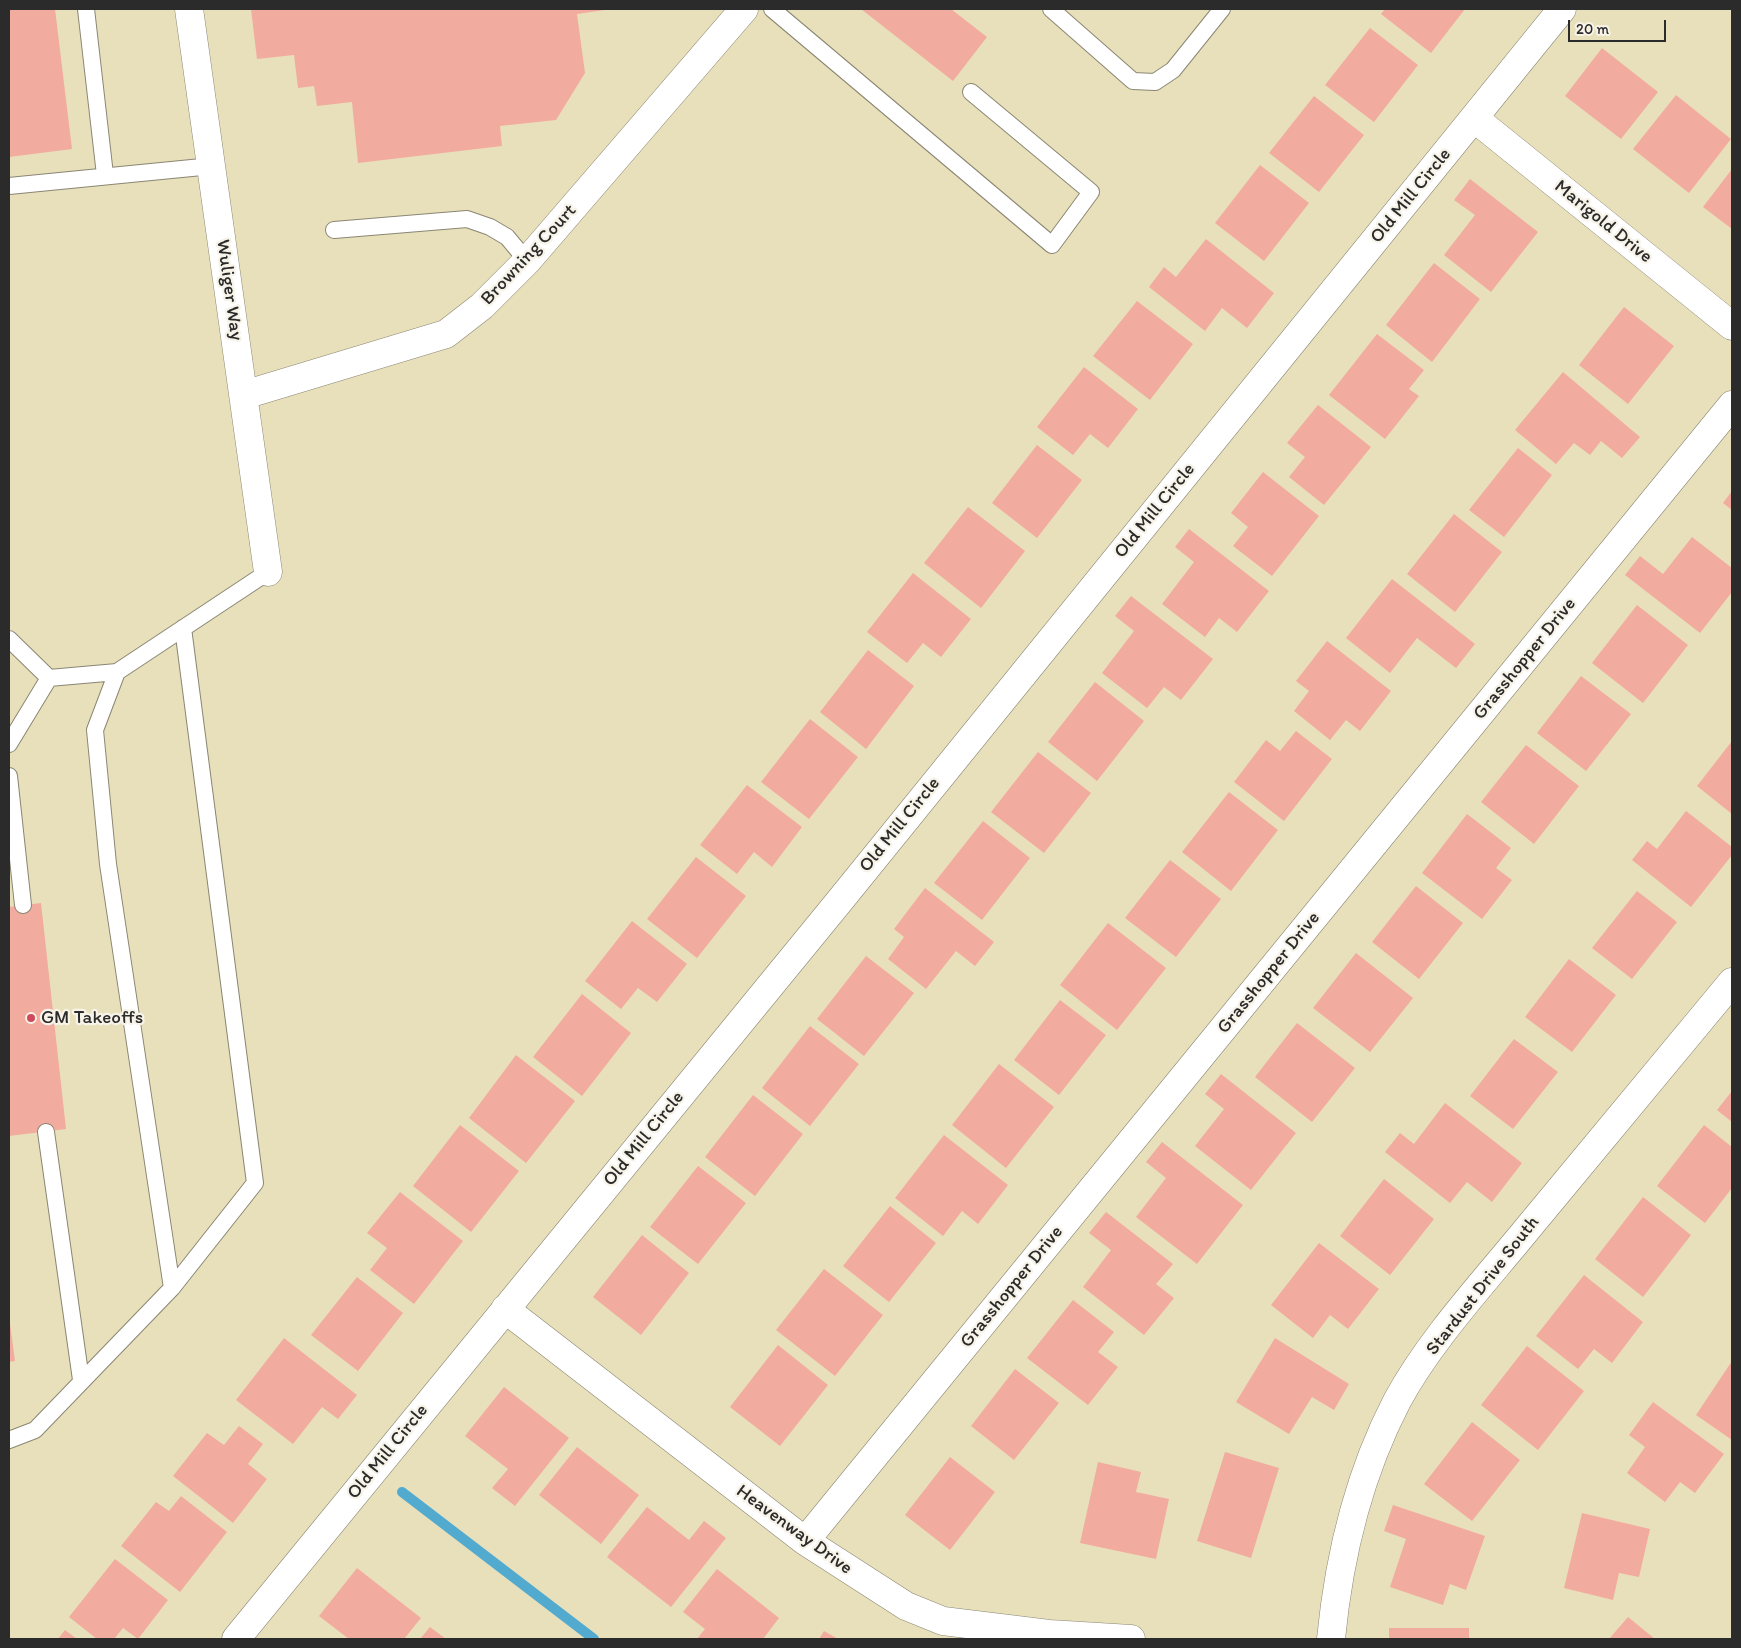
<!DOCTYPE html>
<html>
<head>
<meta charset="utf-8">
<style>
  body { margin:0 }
  #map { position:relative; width:1741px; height:1648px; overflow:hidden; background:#e8e0bb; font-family:Itim,sans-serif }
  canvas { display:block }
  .frame { position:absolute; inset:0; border:10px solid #2b2b2b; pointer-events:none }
  .scale { position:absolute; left:1568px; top:20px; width:98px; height:22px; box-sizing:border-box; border:2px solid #2b2b2b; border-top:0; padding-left:6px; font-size:15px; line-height:18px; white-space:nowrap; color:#2b2b2b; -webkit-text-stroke:4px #f7f3e8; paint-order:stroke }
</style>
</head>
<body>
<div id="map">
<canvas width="1741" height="1648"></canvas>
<div class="frame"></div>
<div class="scale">20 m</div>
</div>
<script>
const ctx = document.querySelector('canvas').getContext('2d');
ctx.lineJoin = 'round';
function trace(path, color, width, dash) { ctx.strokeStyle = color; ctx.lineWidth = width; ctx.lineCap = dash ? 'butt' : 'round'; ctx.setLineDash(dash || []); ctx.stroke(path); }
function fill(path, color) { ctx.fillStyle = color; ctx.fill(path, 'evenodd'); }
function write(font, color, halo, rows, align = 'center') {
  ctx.font = font + ' Itim,sans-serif'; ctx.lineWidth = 4.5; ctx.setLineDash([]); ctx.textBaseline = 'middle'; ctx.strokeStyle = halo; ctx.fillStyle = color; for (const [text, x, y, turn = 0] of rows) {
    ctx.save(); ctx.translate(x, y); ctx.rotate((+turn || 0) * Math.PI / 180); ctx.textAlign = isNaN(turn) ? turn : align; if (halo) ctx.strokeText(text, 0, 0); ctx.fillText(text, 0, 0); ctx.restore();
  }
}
const stream = new Path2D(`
  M402 1492 594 1639`);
const building = new Path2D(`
  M9 9H55L72 149 9 157Z
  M251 9H605V10L577 14 585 73 556 120 500 126 502 146 358 163 352 102 317 106 314 86 298 88 294 55 257 59Z
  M861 9H951L987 37 953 81Z
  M1385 9H1465L1431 53 1381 14Z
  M1370 28 1418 65 1374 122 1325 85Z
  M1602 48 1658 92 1621 139 1565 96Z
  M1676 95 1731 139 1689 193 1633 149Z
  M1314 96 1364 135 1319 192 1269 153Z
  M1260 165 1309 203 1264 261 1215 223Z
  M1732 169V229L1703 207Z
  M1470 179 1538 232 1491 292 1444 255 1475 215 1454 200Z
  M1206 239 1274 293 1247 328 1222 308 1205 331 1149 287 1164 267 1176 277Z
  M1434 263 1480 299 1432 362 1386 325Z
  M1137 301 1193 344 1150 400 1093 356Z
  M1624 307 1674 346 1628 404 1579 365Z
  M1377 334 1424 370 1409 389 1419 396 1385 439 1329 395Z
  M1084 367 1138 409 1108 448 1090 434 1073 455 1037 427Z
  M1563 372 1640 437 1622 458 1601 441 1590 455 1574 443 1556 464 1515 430Z
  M1318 405 1371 447 1324 505 1289 477 1305 457 1287 443Z
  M1037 445 1082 480 1037 538 992 503Z
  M1518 448 1552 475 1504 537 1469 510Z
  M1263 472 1319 516 1272 576 1233 546 1248 527 1231 513Z
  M1732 491V510L1723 503Z
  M968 507 1025 551 981 608 924 563Z
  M1454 514 1502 552 1455 612 1407 574Z
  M1189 529 1269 591 1237 632 1219 618 1205 637 1162 604 1194 562 1175 547Z
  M1692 537 1732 568V592L1700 633 1625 575 1640 556 1663 574Z
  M913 573 971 619 941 657 923 643 907 663 867 632Z
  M1392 579 1475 644 1456 668 1417 638 1390 673 1346 638Z
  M1131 596 1213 659 1181 700 1164 687 1147 708 1102 673 1134 631 1115 616Z
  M1637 605 1688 645 1643 703 1592 663Z
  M1327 641 1391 691 1360 731 1346 720 1330 740 1294 711 1309 691 1296 681Z
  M868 650 914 686 866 749 820 712Z
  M1581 676 1631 714 1586 771 1537 733Z
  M1095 682 1144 721 1097 781 1048 742Z
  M810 719 858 757 809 819 761 782Z
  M1296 731 1332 759 1284 821 1234 782 1266 740 1280 751Z
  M1732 741V814L1697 786Z
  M1526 745 1579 786 1534 844 1481 802Z
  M1038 752 1091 793 1044 853 991 812Z
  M747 785 802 827 772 867 754 852 737 874 700 845Z
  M1229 792 1278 830 1231 891 1182 852Z
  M1686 811 1732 847V855L1691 907 1632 860 1647 841 1657 849Z
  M1467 814 1511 848 1496 868 1512 880 1482 919 1422 873Z
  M983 821 1030 858 982 920 934 883Z
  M696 857 746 896 697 958 647 919Z
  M1170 860 1221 899 1176 957 1125 918Z
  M1416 886 1463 923 1419 979 1372 942Z
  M925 888 994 942 975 966 956 951 926 989 888 959 904 937 894 929Z
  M1637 891 1677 922 1632 979 1592 948Z
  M41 903 66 1129 9 1136V907Z
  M632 921 687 964 657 1002 638 988 621 1009 585 981Z
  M1108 923 1166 968 1117 1030 1060 985Z
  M1356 953 1413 998 1370 1052 1313 1008Z
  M866 956 914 993 864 1056 817 1019Z
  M1569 959 1616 995 1572 1052 1525 1017Z
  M582 994 631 1033 582 1096 533 1057Z
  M1060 1000 1106 1035 1059 1095 1014 1060Z
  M1297 1023 1355 1068 1312 1122 1255 1077Z
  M810 1026 859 1064 810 1126 762 1088Z
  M1514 1039 1558 1072 1513 1129 1470 1096Z
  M516 1055 575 1101 526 1163 469 1118Z
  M999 1064 1054 1107 1006 1168 952 1125Z
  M1221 1074 1296 1133 1251 1190 1195 1146 1224 1109 1205 1094Z
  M1732 1091V1122L1717 1110Z
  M753 1095 803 1134 755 1196 705 1157Z
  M1445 1103 1522 1163 1492 1202 1467 1182 1450 1203 1385 1152 1400 1133 1414 1144Z
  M460 1125 519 1171 471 1232 413 1186Z
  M1704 1125 1732 1147V1188L1705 1223 1657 1186Z
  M944 1135 1008 1185 978 1224 962 1211 943 1236 895 1198Z
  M1162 1142 1243 1205 1197 1264 1136 1217 1166 1178 1146 1162Z
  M698 1166 746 1203 698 1264 650 1227Z
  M1384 1179 1434 1219 1390 1275 1340 1236Z
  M400 1192 463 1241 414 1304 370 1270 387 1248 367 1233Z
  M1643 1197 1691 1235 1643 1297 1595 1259Z
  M890 1206 936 1243 889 1302 843 1266Z
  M1106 1212 1173 1264 1156 1284 1174 1298 1144 1335 1083 1287 1111 1250 1089 1233Z
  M642 1235 689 1273 641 1335 593 1297Z
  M1319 1243 1379 1289 1348 1329 1330 1315 1313 1338 1271 1305Z
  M824 1269 883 1315 835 1376 776 1330Z
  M1584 1275 1643 1322 1612 1363 1594 1349 1578 1369 1536 1336Z
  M357 1277 403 1313 358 1371 311 1335Z
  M1073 1300 1114 1332 1098 1352 1118 1367 1088 1405 1027 1358Z
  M9 1316 15 1361 9 1362Z
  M284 1338 357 1395 338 1419 322 1407 293 1444 236 1400Z
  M1275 1338 1349 1384 1334 1410 1312 1397 1289 1434 1236 1402Z
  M778 1345 828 1385 780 1446 730 1407Z
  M1527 1346 1584 1391 1538 1450 1481 1405Z
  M1732 1361V1440L1696 1415Z
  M1015 1369 1059 1403 1014 1460 971 1426Z
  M504 1387 569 1438 515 1506 492 1488 508 1469 465 1436Z
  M1653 1402 1724 1454 1695 1493 1680 1482 1665 1502 1627 1473 1645 1447 1629 1435Z
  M1472 1422 1520 1460 1472 1521 1424 1484Z
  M239 1426 263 1444 248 1464 267 1479 233 1523 173 1476 207 1433 224 1445Z
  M577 1447 639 1495 601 1544 539 1495Z
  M1225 1452 1279 1468 1251 1558 1197 1541Z
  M950 1457 995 1492 950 1550 905 1515Z
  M1098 1462 1141 1472 1136 1492 1169 1499 1156 1559 1080 1543Z
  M181 1496 227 1532 180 1592 121 1546 156 1502 169 1511Z
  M1393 1505 1485 1536 1466 1590 1450 1584 1443 1605 1390 1587 1406 1539 1384 1531Z
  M647 1507 689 1540 704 1521 726 1538 671 1607 607 1557Z
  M1582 1513 1650 1529 1639 1577 1619 1573 1613 1600 1564 1588Z
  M115 1559 168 1600 138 1639 123 1628 114 1639H97L69 1617Z
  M357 1568 421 1618 404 1639H349L319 1616Z
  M717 1569 779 1618 763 1639H697L705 1629 683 1612Z
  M1628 1617 1655 1639H1609Z
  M430 1627 446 1639H420Z
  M1389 1628H1469V1639H1389Z
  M65 1630 77 1639H58Z
  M824 1631 838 1639H819Z`);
const lane = new Path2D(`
  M86 9 105 175
  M772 9 1052 245 1091 192 971 92
  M1051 9 1133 81 1155 82 1173 70 1222 9
  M9 186 212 166
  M334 230 467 219 490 227 507 237 527 261
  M183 628 255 1183 172 1288 108 864 95 730 117 672 268 572
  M9 639 49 678
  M9 744 49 678 117 672
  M9 776 23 905
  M46 1132 81 1380
  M9 1440 35 1430 172 1288`);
const street = new Path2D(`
  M189 9 268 572
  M1474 118 1732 326
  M244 395 446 334 482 306 527 261 744 9
  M505 1309 805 1541 906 1606 943 1621 1049 1634 1131 1639
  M805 1541 1732 405
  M236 1639 842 898 1562 9`);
const secondary = new Path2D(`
  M1331 1639C1339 1556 1358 1476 1397 1401 1430 1340 1484 1282 1528 1228 1596 1146 1664 1064 1732 982`);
const markers = [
  [31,1018,5,"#d1495b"]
];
const streetNames = [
  ["Old Mill Circle",1411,196,-51],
  ["Marigold Drive",1603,222,39],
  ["Browning Court",529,255,-47],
  ["Wuliger Way",229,290,82],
  ["Old Mill Circle",1155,511,-51],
  ["Grasshopper Drive",1525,659,-51],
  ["Old Mill Circle",900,825,-51],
  ["Grasshopper Drive",1269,973,-51],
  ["Old Mill Circle",644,1139,-51],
  ["Stardust Drive South",1483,1286,-52],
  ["Grasshopper Drive",1012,1287,-51],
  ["Old Mill Circle",388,1452,-51],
  ["Heavenway Drive",794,1530,36]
];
const poiNames = [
  ["GM Takeoffs",41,1018]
];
trace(stream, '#52aacf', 10);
fill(building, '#f2ab9f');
trace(lane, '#8a8673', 18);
trace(street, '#8a8673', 29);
trace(secondary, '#8a8673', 29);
trace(lane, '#fff', 16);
trace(street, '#fff', 28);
trace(secondary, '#fff', 28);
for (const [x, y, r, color] of markers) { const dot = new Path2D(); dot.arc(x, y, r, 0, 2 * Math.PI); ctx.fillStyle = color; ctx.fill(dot); trace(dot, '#f7f3e8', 2); }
write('19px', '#2b2b2b', '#f7f3e8', streetNames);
write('19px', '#2b2b2b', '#f7f3e8', poiNames, 'left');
</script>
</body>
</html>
